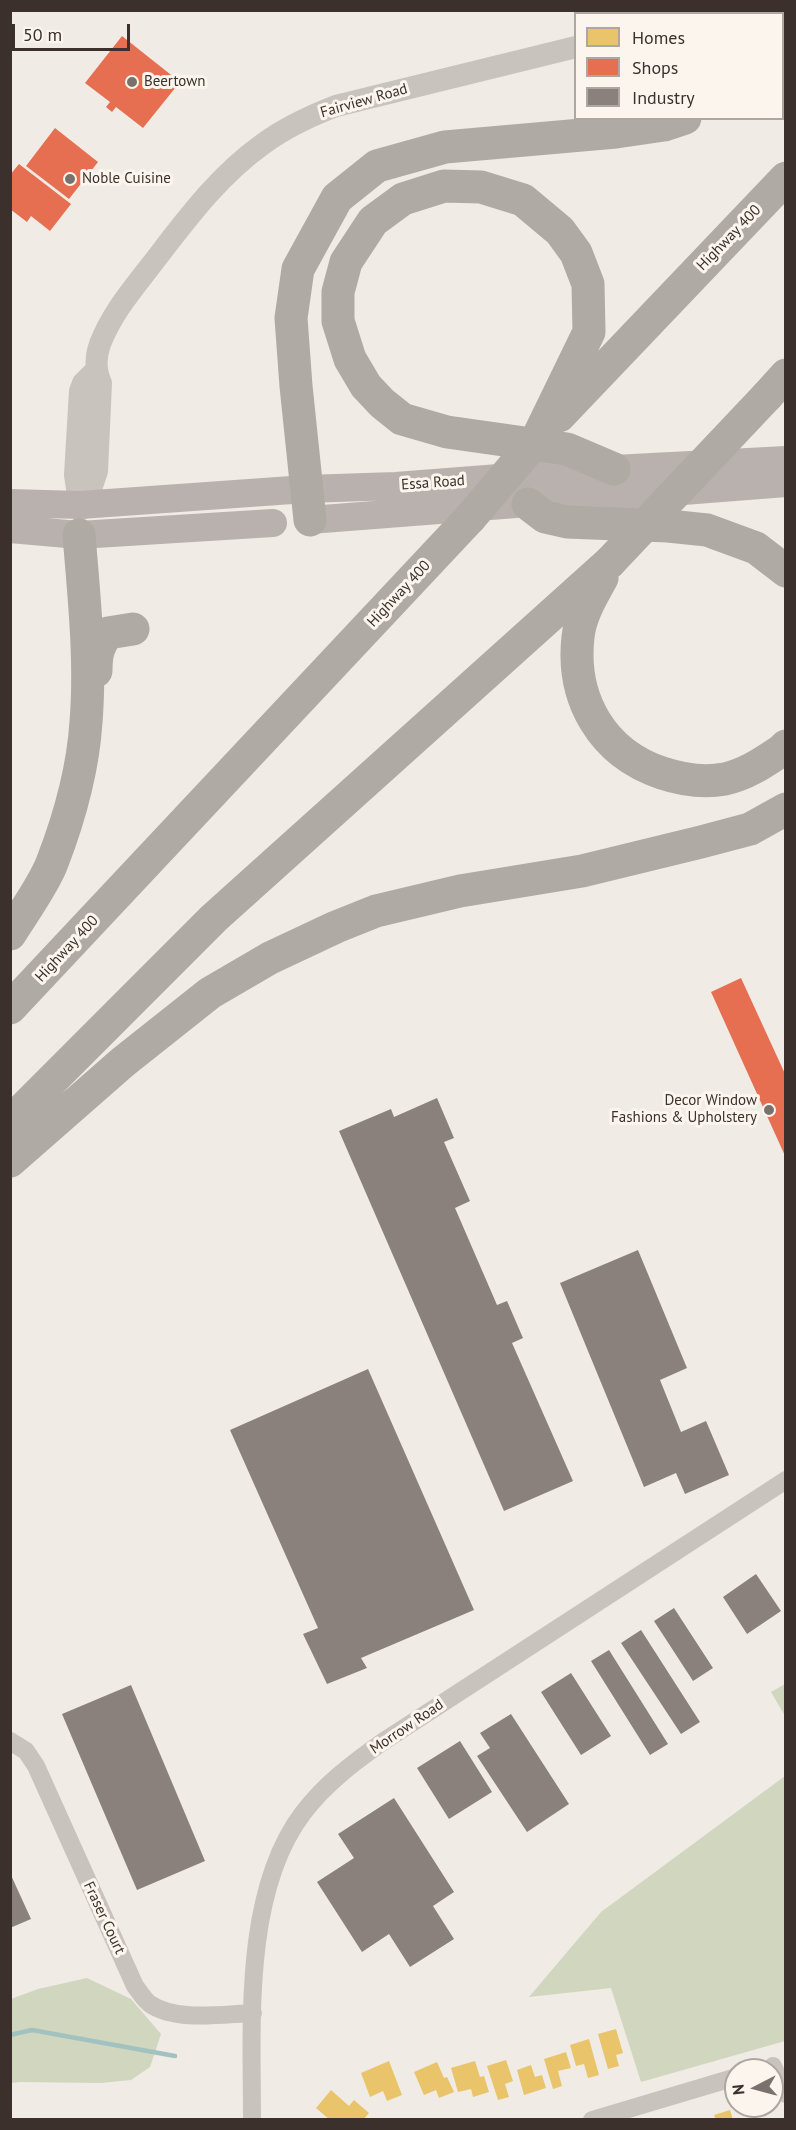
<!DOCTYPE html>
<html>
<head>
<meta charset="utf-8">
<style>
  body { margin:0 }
  #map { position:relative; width:796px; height:2130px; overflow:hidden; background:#f0ebe5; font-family:"PT Sans",sans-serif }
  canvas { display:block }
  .frame { position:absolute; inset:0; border:12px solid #3b302b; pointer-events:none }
  .legend { position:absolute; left:574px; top:12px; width:210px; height:108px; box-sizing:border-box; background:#fbf5ee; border:2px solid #aea6a0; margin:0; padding:8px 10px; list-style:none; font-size:18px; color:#3b302b }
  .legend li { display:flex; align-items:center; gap:12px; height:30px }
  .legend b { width:30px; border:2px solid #aea6a0 }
  .north { position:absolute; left:724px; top:2058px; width:60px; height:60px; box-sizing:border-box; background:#fbf5ee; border:2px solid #aea6a0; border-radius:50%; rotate:264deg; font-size:16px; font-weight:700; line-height:24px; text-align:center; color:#3b302b }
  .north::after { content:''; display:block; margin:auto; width:21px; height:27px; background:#7a716c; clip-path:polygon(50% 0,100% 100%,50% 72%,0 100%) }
  .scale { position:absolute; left:12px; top:24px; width:118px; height:27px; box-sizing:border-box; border:3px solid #3b302b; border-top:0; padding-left:8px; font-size:18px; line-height:21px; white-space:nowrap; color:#3b302b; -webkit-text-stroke:4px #fbf5ee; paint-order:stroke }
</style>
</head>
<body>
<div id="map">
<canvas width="796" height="2130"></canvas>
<div class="frame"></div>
<ul class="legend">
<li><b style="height:16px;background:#e9c46a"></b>Homes</li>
<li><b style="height:16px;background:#e76f51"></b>Shops</li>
<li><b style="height:16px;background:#8a817c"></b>Industry</li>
</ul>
<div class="north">N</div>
<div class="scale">50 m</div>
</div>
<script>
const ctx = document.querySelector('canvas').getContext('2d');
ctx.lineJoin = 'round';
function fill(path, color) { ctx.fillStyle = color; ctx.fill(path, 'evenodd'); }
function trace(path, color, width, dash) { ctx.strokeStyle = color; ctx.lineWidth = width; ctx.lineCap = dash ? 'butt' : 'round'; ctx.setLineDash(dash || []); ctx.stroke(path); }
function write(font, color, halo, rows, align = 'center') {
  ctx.font = font + ' "PT Sans",sans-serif'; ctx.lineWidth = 6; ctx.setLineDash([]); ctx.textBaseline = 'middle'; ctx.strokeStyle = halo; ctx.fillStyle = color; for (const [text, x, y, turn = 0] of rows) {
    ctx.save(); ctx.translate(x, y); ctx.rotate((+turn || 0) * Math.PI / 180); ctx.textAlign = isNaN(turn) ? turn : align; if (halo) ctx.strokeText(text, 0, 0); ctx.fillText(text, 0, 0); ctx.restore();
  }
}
const green = new Path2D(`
  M785 1684V1716L771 1692Z
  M785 1776V2041L641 2082 611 1988 529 1997 601 1912Z
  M87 1978 131 1999 161 2034 150 2067 131 2080 101 2083 20 2082 11 2083V1999L38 1989Z`);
const homes = new Path2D(`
  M616 2029 623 2053 616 2055 619 2066 608 2069 598 2034Z
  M589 2039 599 2075 588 2078 584 2064 576 2066 570 2045Z
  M566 2052 571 2068 558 2071 562 2086 553 2089 544 2059Z
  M506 2060 513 2081 505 2084 509 2097 498 2100 487 2066Z
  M389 2061 402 2095 387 2101 383 2091 370 2097 361 2073Z
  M475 2061 480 2077 484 2076 489 2092 473 2097 471 2089 458 2092 451 2068Z
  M437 2062 444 2078 447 2077 454 2092 439 2098 436 2090 424 2095 414 2072Z
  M531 2065 535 2077 542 2075 546 2088 524 2095 517 2070Z
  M331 2090 349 2106 354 2100 369 2113 363 2120H330L316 2108Z
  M730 2110 733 2120H716L714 2115Z`);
const shops = new Path2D(`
  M122 36 180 82 143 128 116 107 112 112 106 107 110 102 85 83Z
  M55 128 98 162 69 199 26 166Z
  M19 164 71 204 50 231 31 216 27 222 10 209V175Z
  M741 978 786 1076V1158L711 992Z`);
const industry = new Path2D(`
  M437 1098 454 1138 444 1142 470 1201 455 1208 497 1305 507 1301 523 1338 512 1343 573 1481 504 1511 339 1131 391 1109 394 1117Z
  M638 1250 687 1368 660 1380 681 1432 706 1421 729 1475 685 1494 676 1473 644 1487 560 1283Z
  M368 1369 474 1610 361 1658 367 1668 327 1684 303 1634 318 1628 230 1430Z
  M756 1574 781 1611 747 1634 723 1597Z
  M674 1608 713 1668 693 1681 654 1621Z
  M641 1630 700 1722 681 1734 621 1643Z
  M609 1650 668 1744 650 1755 591 1661Z
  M571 1673 611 1736 581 1755 541 1692Z
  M131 1685 205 1861 137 1890 62 1714Z
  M511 1714 569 1804 527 1832 477 1756 490 1748 480 1733Z
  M460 1741 492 1792 449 1819 417 1768Z
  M394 1798 454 1892 433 1906 454 1939 410 1967 389 1934 362 1952 317 1882 354 1858 338 1834Z
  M10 1873 31 1919 10 1928Z`);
const stream = new Path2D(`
  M10 2035 32 2030 175 2056`);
const minor = new Path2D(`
  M10 1741 26 1751 36 1766 135 1986C140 1992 144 2000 150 2004 176 2022 223 2014 253 2013
  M773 2066 786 2094
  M252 2120C252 2024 243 1892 303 1813 325 1784 353 1763 381 1743L786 1480
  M592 2120 736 2077`);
const tertiary = new Path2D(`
  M712 14 725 10
  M80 505 92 486 97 471 101 383C95 370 95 358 100 344 112 313 132 290 152 264 186 220 218 176 263 144 286 127 310 116 336 106L576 47
  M80 510 75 475 80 391 83 383 95 371`);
const primary = new Path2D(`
  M10 503 80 505 306 489 396 486 614 469 786 460
  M310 520 786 483
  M10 529 79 535 273 523`);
const motorway = new Path2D(`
  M782 86 786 85
  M767 396 786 375
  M559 416 786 178
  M537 439 589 332 588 284 576 253 560 231 523 200 481 187 444 186 403 199 373 221 346 262 338 292V321L350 359 366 386 382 403 402 419 447 432 567 449 614 469
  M528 504 545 517 567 522 668 526 707 530 756 548 786 571
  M310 520 296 386 291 318 298 269 337 198 377 166 445 147 616 132 664 125 685 118
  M602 578C592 596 580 616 578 637 571 699 602 753 662 773 683 780 703 783 725 779 747 774 764 762 782 750L786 746
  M96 671C96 655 98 645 108 633L133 629
  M10 934C23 913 43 886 52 863 69 819 83 769 86 722 91 660 84 597 79 535
  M10 1008 470 518
  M10 1122 214 918 610 562
  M10 1161 123 1062 210 993 270 958 336 927 376 911 460 891 582 871 701 842 750 829 786 809`);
const motorwayBridge = new Path2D(`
  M470 518 537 439
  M610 562 767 396`);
const markers = [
  [132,82,6,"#7a716c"],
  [70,179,6,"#7a716c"],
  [769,1110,6,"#7a716c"]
];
const poiNames = [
  ["Beertown",144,82],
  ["Noble Cuisine",82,179],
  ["Decor Window",757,1101,"right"],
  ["Fashions & Upholstery",757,1118,"right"]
];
const streetNames = [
  ["Fairview Road",364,101,-16],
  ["Highway 400",729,238,-46],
  ["Essa Road",433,483,-4],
  ["Highway 400",399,594,-47],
  ["Highway 400",67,949,-47],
  ["Morrow Road",407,1727,-34],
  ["Fraser Court",104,1918,65]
];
fill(green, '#d1d6bf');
fill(homes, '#e9c46a');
fill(shops, '#e76f51');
fill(industry, '#8a817c');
trace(stream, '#a1c2c1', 4.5);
trace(minor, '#c9c3be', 18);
trace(tertiary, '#c9c3be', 22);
trace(primary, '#b8b1ad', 28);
trace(motorway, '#afaaa4', 33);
trace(motorwayBridge, '#afaaa4', 33);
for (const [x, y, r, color] of markers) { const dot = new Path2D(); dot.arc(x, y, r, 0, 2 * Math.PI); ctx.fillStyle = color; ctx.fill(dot); trace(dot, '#fbf5ee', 2); }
write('15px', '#3b302b', '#fbf5ee', poiNames, 'left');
write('15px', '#3b302b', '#fbf5ee', streetNames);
</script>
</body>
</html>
